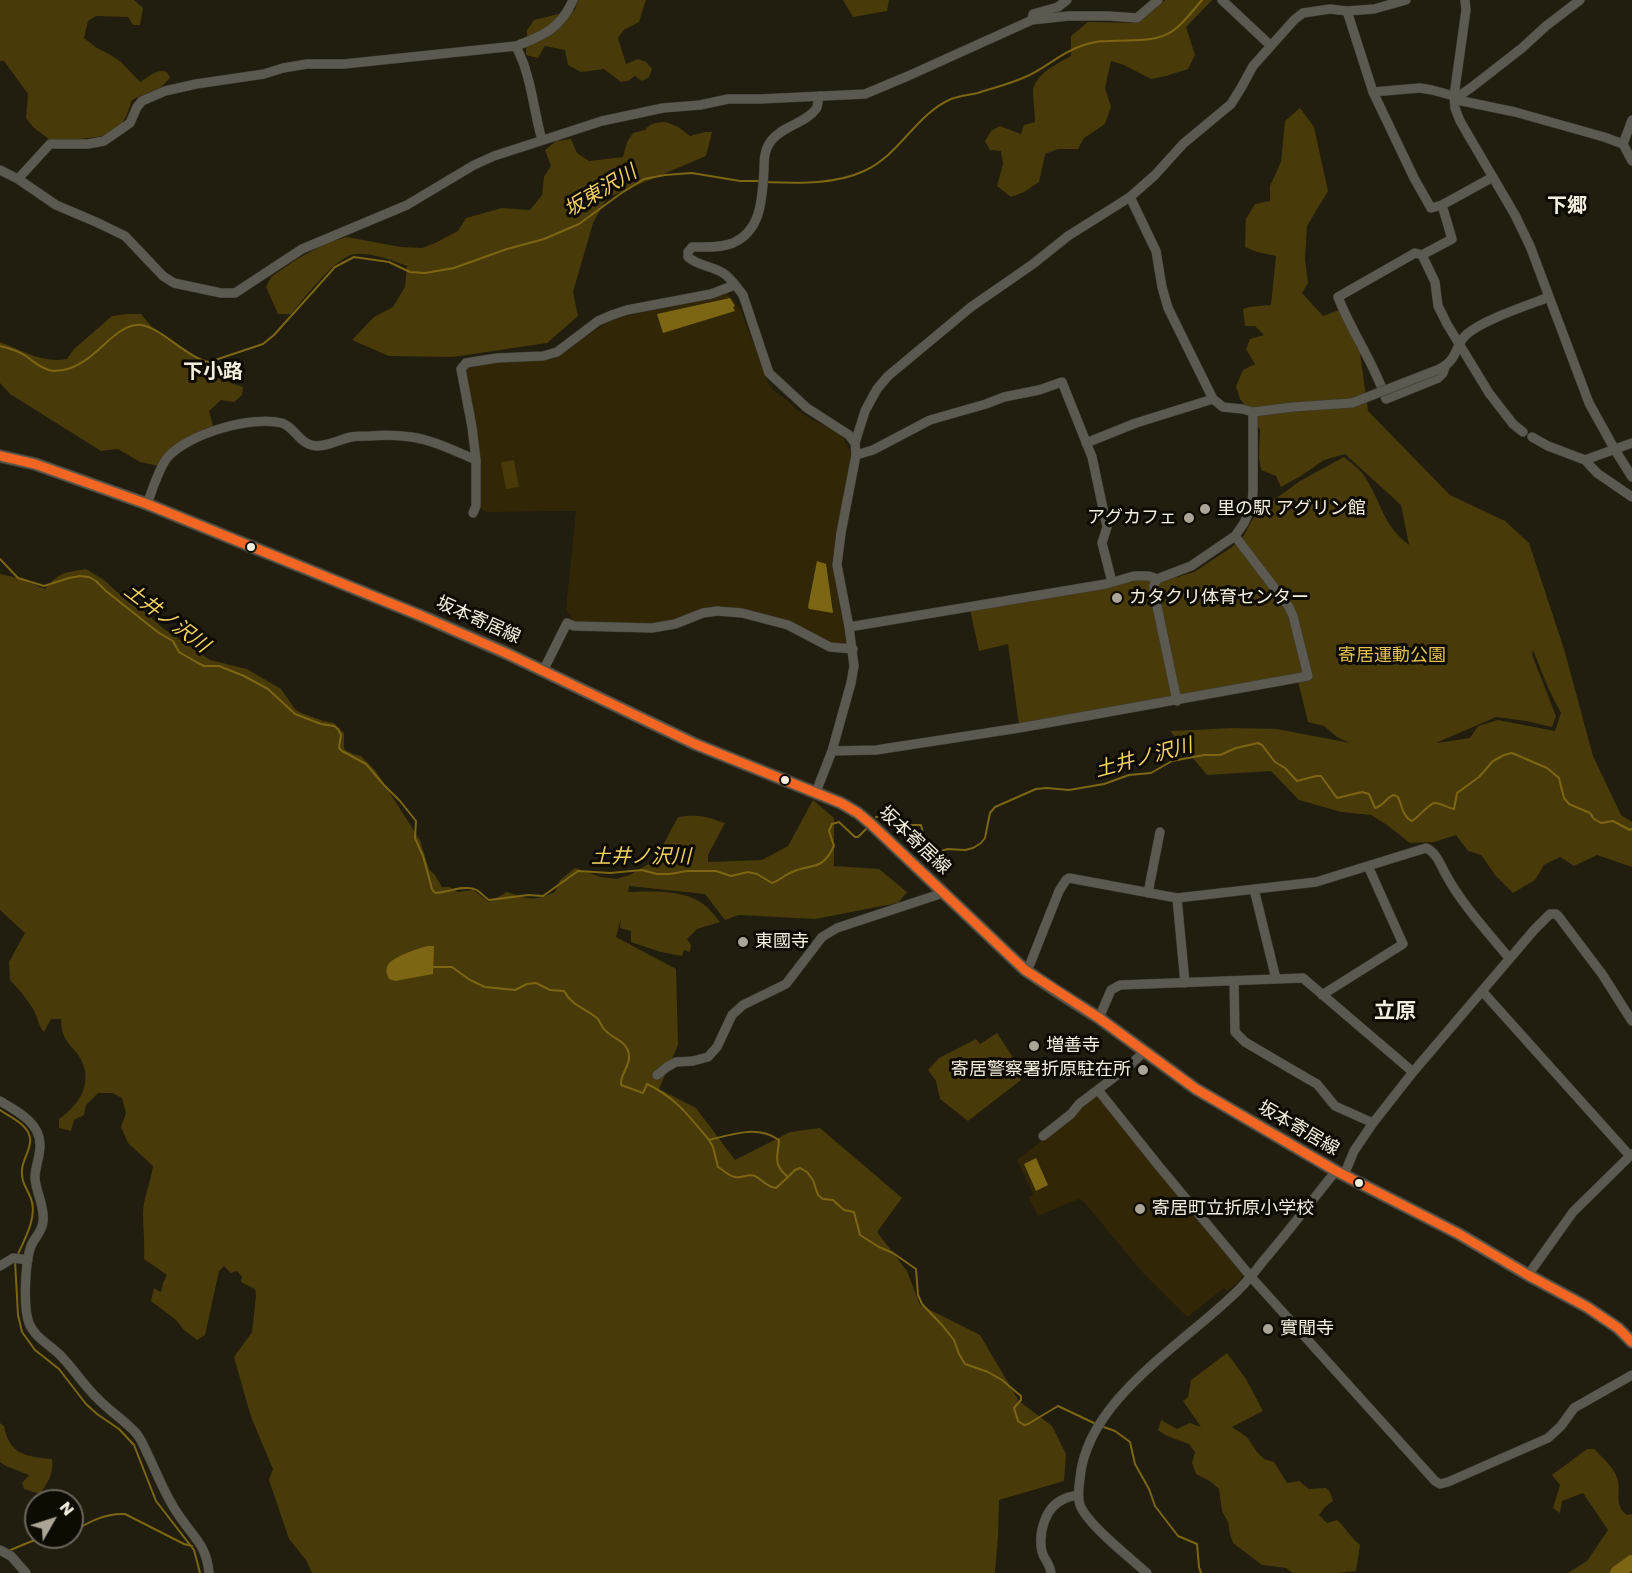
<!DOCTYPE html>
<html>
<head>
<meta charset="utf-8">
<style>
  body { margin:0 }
  #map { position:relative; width:1632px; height:1573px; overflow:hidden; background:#211d0f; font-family:Poppins,sans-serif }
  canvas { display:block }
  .north { position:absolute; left:24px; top:1489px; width:60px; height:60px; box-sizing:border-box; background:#0e0b03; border:2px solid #6a665b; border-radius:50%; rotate:51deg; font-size:16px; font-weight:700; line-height:24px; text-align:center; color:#f3eede }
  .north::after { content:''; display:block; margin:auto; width:21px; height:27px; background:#aaa596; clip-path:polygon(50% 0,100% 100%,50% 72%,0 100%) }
</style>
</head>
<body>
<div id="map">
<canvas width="1632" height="1573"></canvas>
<div class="north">N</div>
</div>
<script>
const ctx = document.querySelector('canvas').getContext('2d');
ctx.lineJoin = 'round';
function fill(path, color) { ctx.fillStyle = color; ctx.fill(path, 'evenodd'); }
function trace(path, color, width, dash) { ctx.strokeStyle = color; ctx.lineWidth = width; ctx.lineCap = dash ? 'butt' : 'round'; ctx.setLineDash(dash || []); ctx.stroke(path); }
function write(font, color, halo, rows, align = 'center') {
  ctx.font = font + ' Poppins,"Noto Sans JP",sans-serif'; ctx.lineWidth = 6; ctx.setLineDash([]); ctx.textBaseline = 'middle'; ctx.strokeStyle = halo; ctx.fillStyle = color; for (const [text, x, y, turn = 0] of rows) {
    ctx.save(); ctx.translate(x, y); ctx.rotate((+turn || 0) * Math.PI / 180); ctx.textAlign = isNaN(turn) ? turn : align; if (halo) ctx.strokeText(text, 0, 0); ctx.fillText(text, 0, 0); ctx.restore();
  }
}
const built = new Path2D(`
  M727 294 732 298 741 310 768 383 773 390 787 400 796 409 809 418 838 433 844 438 847 446 853 455 832 562 846 643 843 645 831 643 737 609 656 625 575 624 566 609 576 511 486 512 480 508 477 442 465 373 467 367 496 362H522L553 359 612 319Z
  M1097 1096 1243 1271 1241 1279 1227 1291 1224 1288 1189 1316H1186L1143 1273 1084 1202 1079 1199 1068 1203 1038 1216 1028 1197 1033 1194 1017 1160 1072 1117 1080 1108Z`);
const green = new Path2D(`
  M0 0H134L143 8 140 25H133L128 17 96 16 88 21 84 38 97 48 109 54 121 62 140 82C149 77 157 68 167 72L170 78 161 87 132 100 126 117 119 127 103 136 65 141 50 140 33 127 26 118 28 94 4 61H0Z
  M578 0H646L639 22 624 30 618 38 626 64 638 59 646 62 652 69 649 77 642 81 635 76 628 81 621 82 604 69 581 72 568 65 565 50 545 46 538 58 526 55 527 30 534 20 575 10Z
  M843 0H889L887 11 853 17Z
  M1165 0H1212L1186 27 1195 55 1188 69 1166 76 1151 79 1124 65 1111 61 1105 88 1111 107 1105 124 1084 138 1078 149H1058L1045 154 1039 182 1024 192 1011 197 997 186 1003 164 1001 151 990 150 985 141 991 131 1000 126 1021 134 1024 125 1035 122C1035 112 1033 102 1033 92 1034 74 1057 64 1071 56V36L1088 22 1139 23Z
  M1300 108 1314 127 1328 191 1307 226 1305 259 1308 283 1302 293 1323 316 1339 310 1357 330 1368 411 1450 495 1505 521 1529 543 1564 649 1593 756 1621 815 1632 822V867L1597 855 1574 866 1560 857 1544 865 1535 880 1513 893 1496 876 1481 855 1468 851 1456 835 1434 842 1410 843 1387 825 1371 815 1341 812 1299 800 1271 771 1207 775 1170 731 1234 728 1277 729 1350 743 1337 737 1324 726 1308 722 1297 677 1019 725 1008 644 979 651 970 610 1135 581 1174 578 1194 572 1232 547 1244 535 1259 507H1264L1300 481 1344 457C1351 463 1359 468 1365 477 1382 503 1382 524 1409 545L1401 505 1345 454 1324 460 1301 476 1281 487 1276 476 1261 470 1259 457 1260 430 1248 409 1240 399 1236 386 1243 370 1255 364 1246 349 1250 339 1264 335 1255 326H1245L1243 309 1249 307 1271 305 1276 256 1257 252 1245 247 1246 219 1255 204 1270 201V186L1281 162 1285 121ZM1533 650 1549 690 1561 713 1555 731 1498 720 1478 726 1470 738 1436 743 1496 717 1526 721 1552 727 1556 716 1532 655Z
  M666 122 678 127 690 136 705 132H712L706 156 607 198 593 223 573 292 578 316 547 343 453 357 389 356 352 340 374 317 393 307 405 287 407 266C392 260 363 249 348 256 330 265 304 298 291 314H278L266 287 271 277 297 259 327 243 347 237 401 247 422 248 435 243 458 231 466 218 502 208 530 210 542 195 544 177 551 166 545 150 556 141 571 139 577 153 589 161 623 157 627 142 633 133 645 130C651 122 657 123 666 122Z
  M126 314H141L156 332 216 368 224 379 231 383 243 387 242 395 234 402 221 400 209 411 213 426C185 436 178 444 159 466L140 462 118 449 101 451 10 394 0 383V342C22 350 43 364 67 359L74 349 112 316Z
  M514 460 519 487 506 489 501 462Z
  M86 569 104 580 117 592 139 607 164 629 210 660 247 669 281 689 295 709 301 713 324 721 334 723 344 733V749L353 754 361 756 375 770 420 840 429 869 435 875 442 887H449L458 892 473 890 489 902 507 892C528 899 534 902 555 892L560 880 575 868 601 877 616 879 630 875 655 860 678 817C699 814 705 816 725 823L708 855V862L762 860 788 846 813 800 834 818V866L879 869 907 892 898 903 815 919 739 915 725 920 705 894 629 886 628 892C652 891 688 889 707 907 712 912 716 917 720 922L697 929 687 939 691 945 690 952 684 950 682 956 661 952 631 942V931L620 928 621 918 616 937 676 969 678 1045 659 1089 696 1108 735 1160 790 1132 820 1128 902 1198 877 1232 907 1271 920 1305 980 1335 1019 1401 1052 1426 1066 1454 1064 1481 999 1500 998 1537 995 1573H312L306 1560 289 1539 269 1480 273 1469 251 1417 234 1357 252 1332 256 1296 255 1289 241 1282 242 1277 237 1271 231 1273 224 1266 219 1271 205 1335 197 1340 184 1330 176 1320 151 1301 154 1288 161 1292 163 1283 167 1275 144 1259C145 1242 143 1228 143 1212 144 1196 151 1181 153 1166L128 1143 121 1127 126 1113 122 1098 112 1093H98L86 1105 84 1115 74 1120 71 1131 59 1128V1119C81 1104 94 1081 79 1056 74 1049 65 1041 63 1033 61 1029 62 1024 61 1019H51L44 1032C38 1025 38 1018 34 1011 27 999 19 989 10 980L9 962 25 933 0 910V574L18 578 45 589C61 571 64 573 86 569Z
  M997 1033 1018 1065 1021 1080 968 1121 940 1099 936 1081 928 1070 939 1058 976 1039 980 1044Z
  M1227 1353 1246 1379 1263 1411 1232 1427 1247 1437 1257 1452 1264 1459 1274 1462 1287 1483 1299 1481 1309 1489 1326 1488 1330 1492 1333 1501 1325 1507 1319 1515 1327 1523 1337 1520C1346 1528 1351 1538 1360 1545L1356 1571 1337 1573H1293L1286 1568 1262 1565 1233 1543 1230 1534 1228 1522 1222 1511 1219 1489 1210 1481 1196 1474 1192 1463 1195 1452 1189 1444 1167 1436 1158 1430 1161 1420 1177 1429 1190 1423 1201 1427 1183 1401 1188 1397 1191 1380Z
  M0 1423 4 1426C9 1454 26 1457 52 1459 54 1474 48 1482 40 1494L24 1489 22 1483 29 1475 6 1466 0 1462Z
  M1587 1449H1594C1602 1457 1612 1466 1616 1475 1623 1489 1612 1505 1627 1515L1632 1514V1573H1568L1587 1561 1608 1530 1583 1493 1562 1501 1560 1513 1553 1508 1560 1485 1552 1475Z`);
const water = new Path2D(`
  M730 298 735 306 733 307 735 311 663 333 657 314Z
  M817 561 826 564 833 613 809 609 808 607Z
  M428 946H434L433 974 395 981 389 979C387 974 385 970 388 965 392 957 419 948 428 946Z
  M1036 1158 1048 1185 1036 1191 1024 1164Z`);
const stream = new Path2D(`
  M765 182C797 183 834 185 864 171 900 155 915 115 951 99 959 96 969 95 978 93 993 88 1010 84 1025 77 1045 69 1060 53 1081 46 1089 43 1099 41 1108 41 1129 39 1155 44 1174 30 1185 22 1193 10 1202 0
  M0 346C9 348 18 351 26 356 34 362 43 370 54 371 55 371 62 370 63 370 95 364 111 328 136 325 156 322 186 358 209 362L263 344 274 335 335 267 354 257 389 262 410 272 425 273 454 268 507 249 544 239 579 224 620 194 644 179 665 175 692 173 740 181H759
  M0 559 18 578 44 586 69 578 80 576 89 577 96 581 106 591 159 633 173 641 179 652 198 663 204 666H219L244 676 268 689 295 714 321 724 334 726 338 729 341 735 339 748 342 751 366 764 384 785 400 801 416 821 415 838 423 856 432 889 435 893C447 893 462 885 474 889 479 890 484 897 489 900L528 895 543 896 578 871 610 873 642 870 657 874H670L687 871H716L731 876 748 872 757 874 772 883C779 881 783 876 790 873 812 862 821 873 834 846L829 831 832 824 839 822 855 837H858L867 828
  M876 817H879L895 825H921L926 845 932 850 941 851 948 849 965 850 973 848 981 843 985 838 990 813 995 807 1036 789 1047 788 1069 790 1104 784 1129 775 1151 773 1172 761 1204 755H1220L1236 748 1258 743 1262 745 1275 762 1285 768 1297 781 1316 776H1321L1337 798 1362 792 1369 794 1375 808C1383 807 1386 797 1394 795L1398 797C1402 806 1403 817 1412 821 1419 817 1429 803 1435 803 1441 803 1448 808 1454 809L1457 793 1479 777 1493 761 1504 755 1512 753 1547 768 1559 778 1564 798 1569 804 1590 813 1594 819 1601 823 1613 821 1630 830 1632 829
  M434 967H452L470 980 485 987 515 990 527 984 536 983 550 990 564 991C572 1006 585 1008 597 1018 601 1022 601 1027 605 1030 612 1039 630 1041 629 1058 629 1067 620 1075 621 1085L643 1093 647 1084C675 1097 689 1116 709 1140 732 1134 758 1125 779 1140 778 1157 772 1164 788 1177L795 1170 800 1168 807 1172 813 1180 818 1195 823 1199 833 1200 844 1210 854 1212 860 1235 879 1247 893 1253 916 1269 918 1295 922 1304 942 1325 954 1340 959 1354 965 1364 988 1372 1002 1380 1021 1396V1400L1014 1408 1018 1421 1024 1425 1028 1424 1058 1406 1096 1424
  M0 1110C10 1117 28 1124 30 1138 32 1147 23 1159 22 1169 21 1184 27 1187 31 1199 38 1216 24 1241 17 1256
  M709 1140 713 1147 718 1167C723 1170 729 1176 735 1177 742 1179 748 1173 755 1176 763 1180 766 1187 776 1188L788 1177
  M15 1261 18 1315 22 1332 35 1350 59 1369 86 1404 97 1414 119 1429 134 1445 156 1501 194 1550 200 1573
  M1101 1426 1115 1431 1130 1442 1135 1464 1149 1489 1155 1506 1178 1536 1197 1544 1199 1567 1201 1573
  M72 1532C89 1522 105 1513 125 1514L184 1544 192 1546
  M8 1551 42 1537`);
const river = new Path2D(`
  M1617 1573 1632 1562`);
const minor = new Path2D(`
  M1222 0 1270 45
  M1465 0 1466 10 1454 96 1455 108 1460 121 1515 215 1530 246 1589 403 1615 450 1632 477
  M1347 11 1373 92 1414 178 1431 208 1442 205 1493 177
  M1032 20 1033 14 1058 7 1067 0
  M516 46C519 53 523 61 525 68 533 92 535 116 542 140
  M1373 92 1420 88 1432 90 1454 96 1462 101 1515 112 1604 137 1623 144
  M819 96C818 101 818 106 816 109 806 123 782 126 771 141 764 150 764 160 764 171 762 198 762 230 733 243 721 248 705 247 692 247L688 252V257C698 266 712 266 723 273 731 278 737 287 743 295L769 373 807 408 849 435 855 443
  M1454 96 1462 94 1472 87 1522 48 1546 26 1580 0
  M1632 120 1623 144 1632 161
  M0 170 18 179 56 205 96 222 125 236 163 276 174 283 221 293H235L302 249 407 205 474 165 494 156 602 121 663 108 700 105 728 99H760L865 94 908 76 1032 20 1068 16H1109L1137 18 1158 0
  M18 179 50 144H88L104 141 130 123 137 107 142 101 165 91 196 84 264 74 283 68 307 64H344L516 46C543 36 561 28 573 0
  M1130 197 1156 251 1162 287 1168 308 1213 399 1223 407 1242 409 1253 412
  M1422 255 1452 239 1442 205
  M1445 367 1443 373 1438 378 1386 399C1374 363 1352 333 1338 297L1415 253 1422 255 1435 282 1438 306 1447 324 1489 393 1513 424 1523 432
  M1439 369C1459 360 1454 345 1467 334 1485 319 1526 306 1549 297
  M1532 437 1548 446 1585 460 1632 443
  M1086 443 1136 423 1213 399
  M856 455 873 450 930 420 986 404 1004 397 1039 390 1062 382 1092 457 1107 527 1102 543 1112 582
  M1585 460 1597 473 1632 497
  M147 504C152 491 159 468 167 458 187 434 252 415 282 423 294 427 299 442 311 445 323 449 340 439 351 437 357 436 364 436 370 436 383 435 397 435 411 437 433 440 455 451 476 460
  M473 513 476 506V460L472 427 461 369 466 363 497 358 543 356 557 352 598 321 612 315 627 310 711 294 735 285
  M1157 579 1154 585V592L1177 701
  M849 627 1106 584 1134 576H1149L1157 579 1191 566 1235 536 1244 523 1252 505 1253 491V412L1293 407 1352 403
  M543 671 567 623 574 626 652 628 675 624 703 613 717 611 742 613 788 625 830 647 853 649
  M832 751 876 750 1019 728 1308 676 1293 616 1289 607 1235 536
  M816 792 832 751 851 683 854 666 849 627 837 565 841 533 856 455 855 443 865 411 877 389 888 376 971 307 1033 264 1068 236 1130 197 1155 175 1183 144 1231 104 1241 88 1253 66 1294 20 1303 13 1330 9 1347 11 1374 9 1406 0
  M1254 889 1276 979
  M1148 893 1160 832
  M1177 898 1185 983
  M1025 970 1030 964 1059 891 1066 880 1069 878 1177 898 1316 882 1426 848C1436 852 1440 864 1445 873 1462 905 1487 931 1509 958
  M1234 981 1235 1032 1245 1042 1308 1079 1317 1084 1335 1106 1373 1123
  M1482 991 1630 1156
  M1322 995 1403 944 1368 866
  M1099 1018 1111 990 1120 985 1303 978 1413 1072
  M657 1075 667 1067 676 1062 693 1061 708 1057 717 1047 732 1015 743 1005 786 984 822 937 837 928 943 893
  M1098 1090 1158 1165 1251 1277 1435 1481 1440 1484 1448 1482 1548 1438 1561 1426 1574 1408 1632 1375
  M0 1101C17 1111 41 1123 40 1146 40 1157 35 1167 35 1178 36 1193 45 1206 43 1222 42 1232 34 1238 31 1246 25 1262 23 1307 29 1323 35 1338 49 1344 60 1355 74 1369 84 1386 99 1400 111 1412 125 1421 136 1433 142 1440 145 1449 149 1457 158 1476 166 1497 178 1514 192 1536 207 1545 209 1573
  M1043 1136 1071 1114 1079 1104 1129 1066 1144 1052
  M1344 1175 1354 1151 1373 1123 1413 1072 1534 930 1550 914H1556L1559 917 1602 974 1632 1021
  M0 1266 13 1258 28 1260
  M1528 1275 1573 1212 1632 1154
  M0 1550 11 1556 26 1573
  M1051 1573C1050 1564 1044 1559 1042 1552 1038 1533 1045 1507 1064 1499 1068 1497 1074 1496 1078 1495
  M1147 1573C1130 1558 1087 1524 1080 1505 1077 1496 1079 1487 1080 1478 1087 1401 1180 1346 1231 1297 1244 1286 1254 1273 1264 1260 1289 1231 1312 1200 1336 1171`);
const major = new Path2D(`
  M0 456 35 464 147 504 424 617 508 654 695 744 841 803 858 813 871 824 1025 970 1058 992 1099 1018 1196 1089 1336 1171 1459 1234 1528 1275 1587 1307 1618 1328 1632 1342`);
const minorBridge = new Path2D(`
  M1352 403 1437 370`);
const bus1 = new Path2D(`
  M0 456 35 464 147 504 424 617 508 654 695 744 841 803 858 813 871 824 1025 970 1099 1018 1196 1089 1336 1171 1459 1234 1528 1275 1587 1307 1618 1328 1632 1342`);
const markers = [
  [1205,509,6,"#aaa596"],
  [1189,518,6,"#aaa596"],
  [251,547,5,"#f3eede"],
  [1117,598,6,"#aaa596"],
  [785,780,5,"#f3eede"],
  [743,942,6,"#aaa596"],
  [1034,1046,6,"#aaa596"],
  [1143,1070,6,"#aaa596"],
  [1359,1183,5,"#f3eede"],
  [1140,1209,6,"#aaa596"],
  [1268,1329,6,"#aaa596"]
];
const poiNames = [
  ["里の駅 アグリン館",1217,509],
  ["アグカフェ",1177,518,"right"],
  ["カタクリ体育センター",1129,598],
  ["東國寺",755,942],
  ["増善寺",1046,1046],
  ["寄居警察署折原駐在所",1131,1070,"right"],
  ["寄居町立折原小学校",1152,1209],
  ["實聞寺",1280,1329]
];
const streetNames = [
  ["坂本寄居線",478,621,24],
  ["坂本寄居線",914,841,43],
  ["坂本寄居線",1298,1129,30]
];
const parkNames = [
  ["寄居運動公園",1392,656]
];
const waterNames = [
  ["坂東沢川",601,192,-31],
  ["土井ノ沢川",166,619,37],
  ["土井ノ沢川",1144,759,-15],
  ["土井ノ沢川",641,858]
];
const neighbourhoodNames = [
  ["下郷",1567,207],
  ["下小路",213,373]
];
const quarterNames = [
  ["立原",1395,1013]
];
fill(built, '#312707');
fill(green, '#483b09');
fill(water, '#7c6614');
trace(stream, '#7c6614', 2);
trace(river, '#7c6614', 14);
trace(minor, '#3d3a30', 10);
trace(major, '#3d3a30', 14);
trace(minor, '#5c5950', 9);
trace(major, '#5e594a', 12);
trace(minorBridge, '#3d3a30', 10, []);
trace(minorBridge, '#5c5950', 9);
trace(bus1, '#f26522', 9);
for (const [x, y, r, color] of markers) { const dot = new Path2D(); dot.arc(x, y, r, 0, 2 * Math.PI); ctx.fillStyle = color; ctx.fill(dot); trace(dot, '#0e0b03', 2); }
write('18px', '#f3eede', '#0e0b03', poiNames, 'left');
write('18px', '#f3eede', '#0e0b03', streetNames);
write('18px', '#e1c151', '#0e0b03', parkNames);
write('italic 20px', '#f2d263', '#0e0b03', waterNames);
write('bold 20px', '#f3eede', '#0e0b03', neighbourhoodNames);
write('bold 21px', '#f3eede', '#0e0b03', quarterNames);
</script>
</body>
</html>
